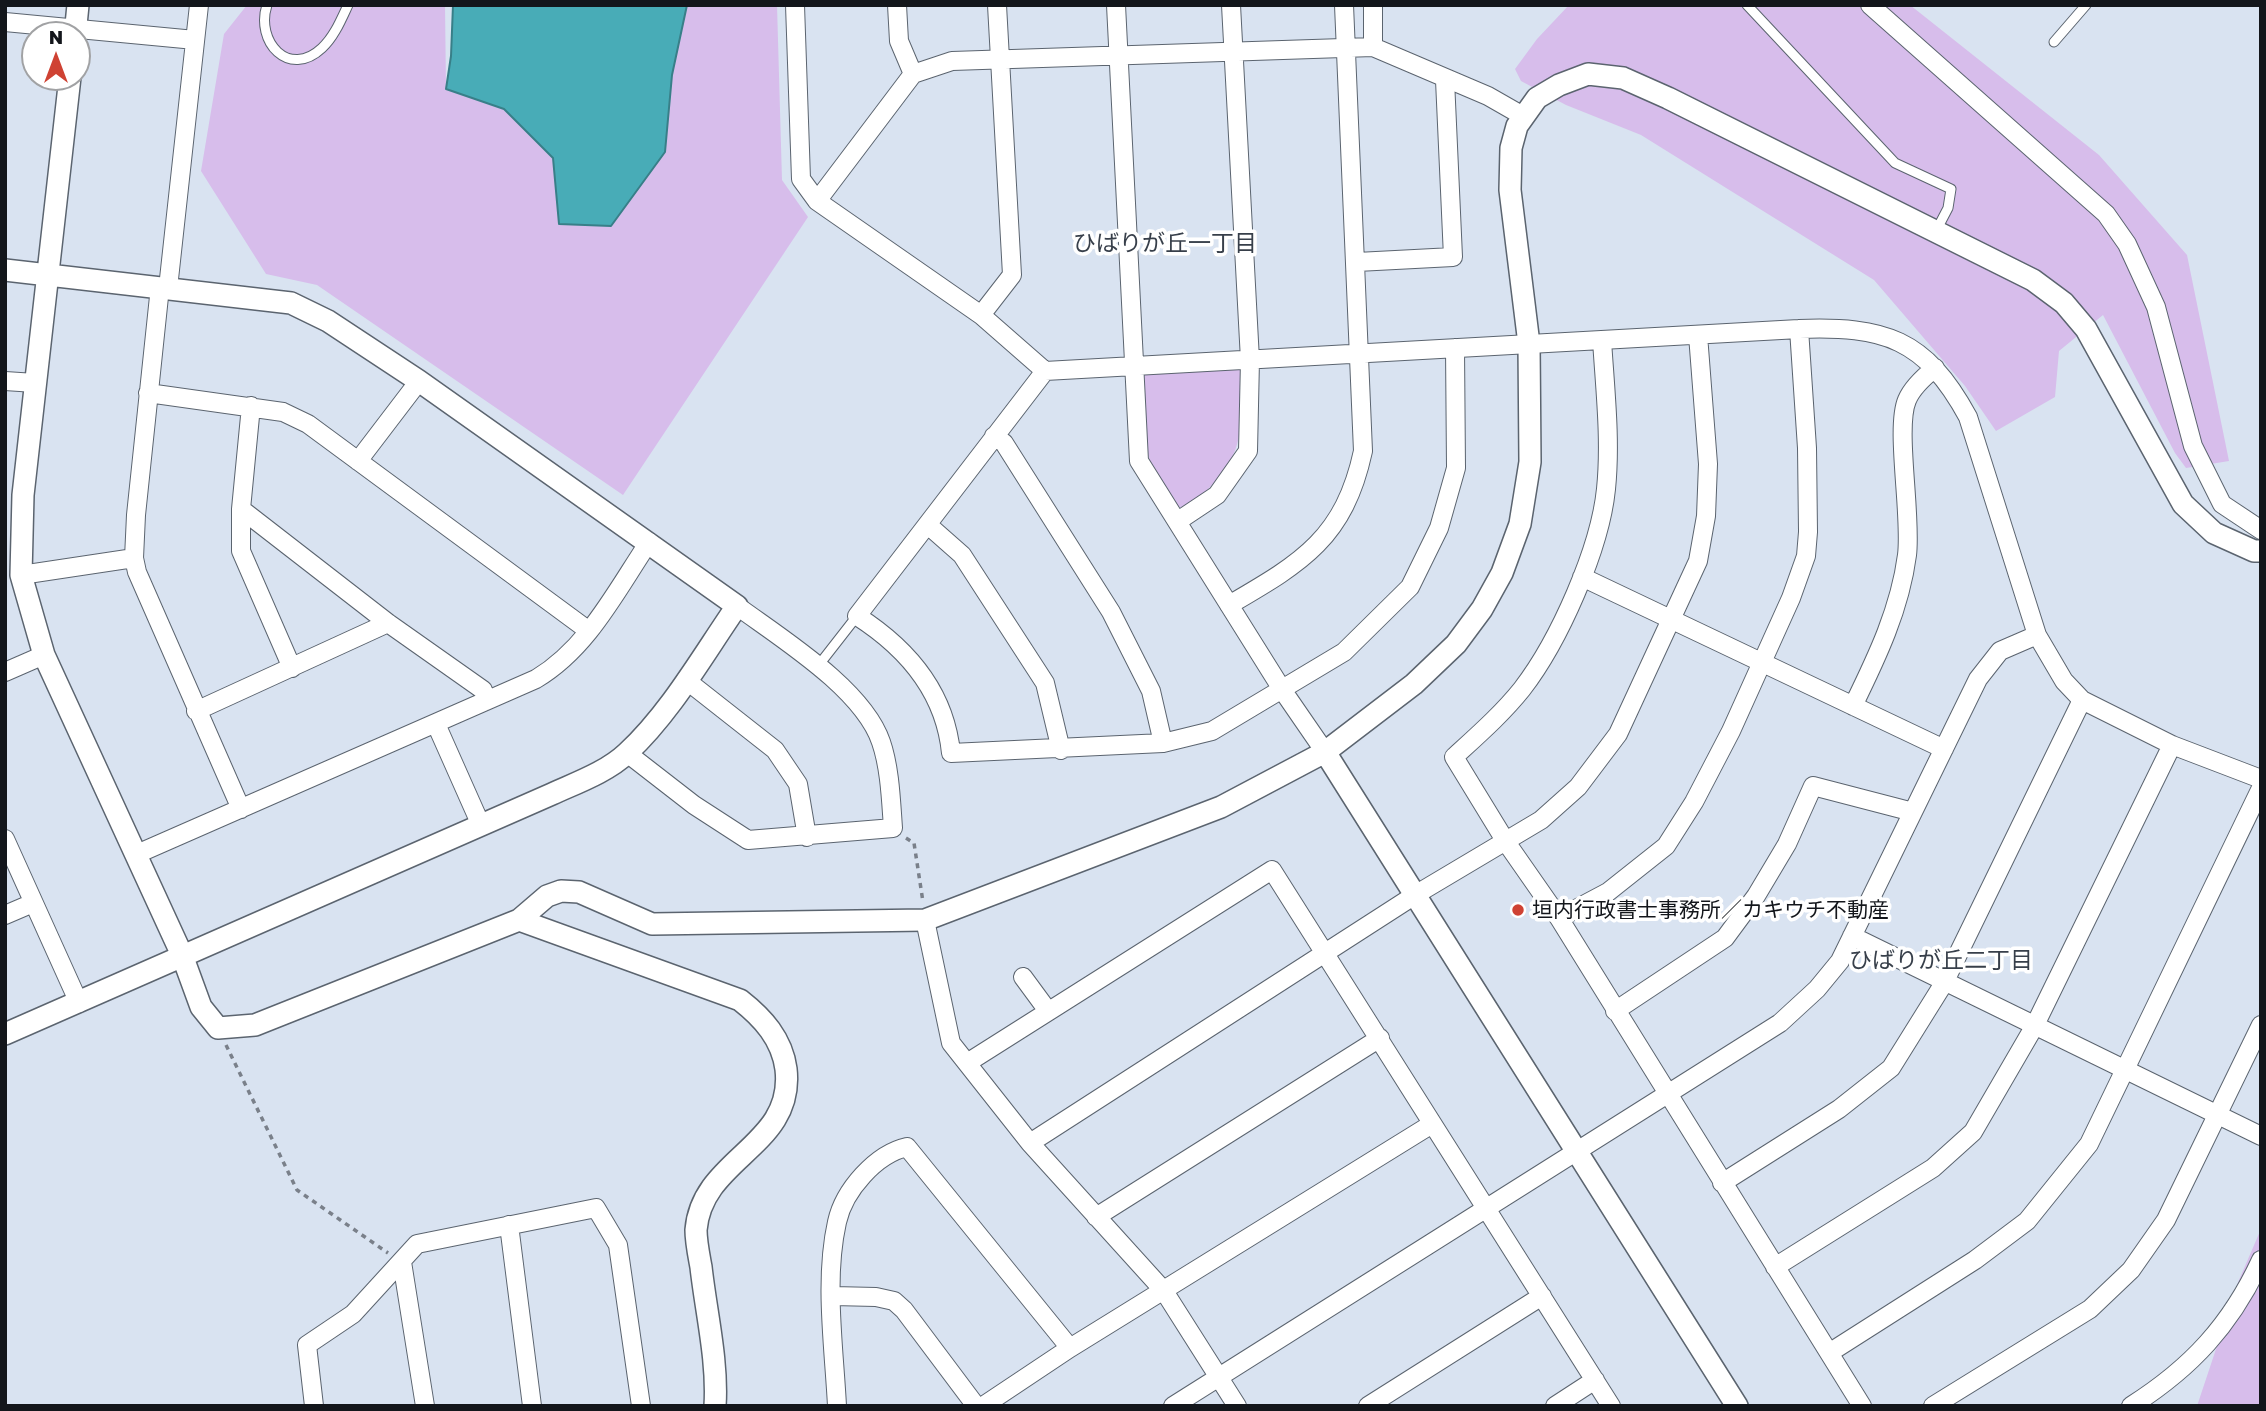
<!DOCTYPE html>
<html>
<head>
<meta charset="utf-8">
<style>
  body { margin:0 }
  #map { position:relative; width:2266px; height:1411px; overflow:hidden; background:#d9e3f1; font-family:"Golos Text",sans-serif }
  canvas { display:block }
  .frame { position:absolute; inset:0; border:7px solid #13161b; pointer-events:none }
  .north { position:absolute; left:21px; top:21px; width:70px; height:70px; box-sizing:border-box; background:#fff; border:2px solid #a1a2a4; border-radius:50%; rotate:0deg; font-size:19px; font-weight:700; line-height:28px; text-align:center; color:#13161b }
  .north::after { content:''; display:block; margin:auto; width:24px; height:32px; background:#cf4233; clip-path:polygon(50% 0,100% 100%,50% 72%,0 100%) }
</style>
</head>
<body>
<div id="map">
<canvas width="2266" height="1411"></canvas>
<div class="frame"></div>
<div class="north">N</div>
</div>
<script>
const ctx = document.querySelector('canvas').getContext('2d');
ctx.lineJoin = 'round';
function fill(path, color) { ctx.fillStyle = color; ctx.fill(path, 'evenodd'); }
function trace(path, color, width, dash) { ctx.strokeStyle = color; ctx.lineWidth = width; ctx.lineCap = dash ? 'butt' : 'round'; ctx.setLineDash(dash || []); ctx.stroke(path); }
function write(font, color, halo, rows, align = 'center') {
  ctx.font = font + ' "Golos Text","Noto Sans JP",sans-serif'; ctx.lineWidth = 7; ctx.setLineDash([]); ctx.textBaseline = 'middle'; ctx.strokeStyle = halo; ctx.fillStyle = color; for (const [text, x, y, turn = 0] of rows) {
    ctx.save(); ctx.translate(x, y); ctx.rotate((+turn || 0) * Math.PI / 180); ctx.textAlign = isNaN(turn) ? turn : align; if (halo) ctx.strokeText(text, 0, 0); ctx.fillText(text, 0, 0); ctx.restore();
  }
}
const green = new Path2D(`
  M247 5H445L446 89 504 109 553 158 559 224 672 75 687 5H777L782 180 808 217 623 495 317 285 266 274 201 171 224 34Z
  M1569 5H1910L2099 155 2187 255 2229 461 2186 468 2175 453 2103 315 2059 351 2055 397 1996 431 1965 386 1874 280 1641 135 1566 105 1521 81 1515 69 1537 39Z
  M1240 366 1244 372C1241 440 1244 465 1185 508L1176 506 1151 464 1147 451 1144 371Z
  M2261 1229V1406H2197L2239 1280Z`);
const water = new Path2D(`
  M453 5H687L672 75 665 152 611 226 559 224 553 158 504 109 446 89 451 56Z`);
const path = new Path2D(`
  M906 838 914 843 923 902
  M226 1045 297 1190 388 1253`);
const service = new Path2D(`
  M267 5C255 42 289 79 322 48 334 37 341 20 348 5
  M1747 5 1895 163 1951 189 1948 208 1936 231
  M2054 42 2086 5
  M818 666 857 616`);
const minor = new Path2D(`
  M795 5 801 179 817 201 981 315 1045 371 1799 329C1884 326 1925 338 1968 417L2037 635 2064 681 2082 700 2172 745 2261 779
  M897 5 899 41 913 74
  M1116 5 1139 461 1283 691 1325 752
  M1373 5V47
  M1870 5 2106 214 2127 244 2156 307 2193 446 2222 504 2261 530
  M5 22 195 40
  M817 201 913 74 952 61 1373 47 1488 96 1523 116
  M1357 262 1453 257 1445 80
  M160 287 136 515 134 558 137 572 241 809
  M168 288 199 5
  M981 315 1012 275 997 5
  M1602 340C1605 389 1611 440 1606 489 1600 549 1559 641 1522 689 1502 714 1478 735 1454 757L1506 842 1559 918 1862 1406
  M1045 371 857 616C907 648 945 692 951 753L1163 743 1212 731 1344 652 1410 587 1439 528 1456 468 1455 348
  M5 381 35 383
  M148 393 283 412 308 424 589 631
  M251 406 241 509 388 623 483 690 486 701
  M994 436 1004 443 1111 612 1151 691 1163 743
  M358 461 419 381
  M241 509V551L292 668
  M1178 521 1217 495 1248 451 1250 360 1231 5
  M928 525 962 555 1045 683 1061 750
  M21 575 134 558
  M1582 577 1944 749
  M1229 605C1301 563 1344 539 1363 451L1344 5
  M5 672 44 655
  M686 680 775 750 798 784 807 837
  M1853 706C1877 657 1900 609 1907 555 1912 516 1895 428 1907 400 1912 388 1925 376 1935 368
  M196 711 388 623
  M436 724 480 823
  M627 753 694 805 748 840 893 828C891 801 890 768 881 742 863 689 782 639 737 606
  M5 839 79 1003
  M137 854 536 679C588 648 616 591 649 542
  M5 915 33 903
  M1559 918 1608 892 1666 846 1694 802 1731 731 1791 598 1806 556 1808 532 1807 448 1799 329
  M925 920 951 1043 1030 1143 1164 1291 1237 1406
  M1852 936 2261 1136
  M1023 977 1048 1011
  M1615 1011 1725 938 1756 896 1787 844 1813 786 1913 812
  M967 1063 1272 870 1611 1406
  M1030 1143 1415 895 1541 820 1578 787 1618 734 1698 561 1706 516 1708 464 1698 335
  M1722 1183 1839 1109 1891 1068 1944 983 2082 700
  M1096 1217 1380 1038
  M509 1225 532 1406
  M402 1262 425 1406
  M1775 1267 1933 1168 1973 1132 2034 1027 2172 745
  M833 1296 876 1297 894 1301 904 1310 976 1406
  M1829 1353 1975 1260 2027 1221 2089 1144 2261 788
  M314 1406 307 1345 353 1314 417 1244 596 1208 618 1245 641 1406
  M837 1406C834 1347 824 1280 837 1222 844 1190 876 1154 907 1147L1070 1348
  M983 1406 1070 1348 1432 1124
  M1173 1406 1780 1023 1817 989 1840 961 1978 679 2000 651 2037 635
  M1368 1406 1542 1296
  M1555 1406 1595 1380
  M1933 1406 2090 1309 2131 1270 2166 1220 2261 1025
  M2131 1406C2191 1368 2231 1325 2261 1260`);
const tertiary = new Path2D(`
  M75 35 78 5
  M70 77 23 495 21 575 44 655 182 955 201 1007 218 1028 255 1025 519 920 547 896 561 891 579 892 652 924 925 920 1221 807 1325 752 1414 684 1456 644 1482 609 1502 573 1520 524 1530 462 1529 344 1510 190 1511 148 1517 126 1537 98 1559 85 1588 74 1623 78 1668 98 2033 280 2064 303 2086 329 2183 504 2214 533 2254 551H2261
  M5 270 291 303 328 321 419 381 737 606C703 655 671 712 627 753 607 772 576 783 552 794L5 1034
  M1325 752 1737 1406
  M519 920 740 1000C763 1018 782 1039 786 1069 795 1147 702 1157 696 1230 696 1242 699 1256 701 1267 706 1312 718 1361 715 1406`);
const markers = [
  [1518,910,7,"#cf4233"]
];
const poiNames = [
  ["垣内行政書士事務所／カキウチ不動産",1532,910]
];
const neighbourhoodNames = [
  ["ひばりが丘一丁目",1165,244],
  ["ひばりが丘二丁目",1941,961]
];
fill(green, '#d7bdeb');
fill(water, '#48acb7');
trace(water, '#387f88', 2);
trace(service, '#5b646f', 11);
trace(minor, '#5b646f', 20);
trace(tertiary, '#5b646f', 24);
trace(path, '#7a808a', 3.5, [5, 5]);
trace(service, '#fff', 9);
trace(minor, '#fff', 18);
trace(tertiary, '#fff', 21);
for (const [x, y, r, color] of markers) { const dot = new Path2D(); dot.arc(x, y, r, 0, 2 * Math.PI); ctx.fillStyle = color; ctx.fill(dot); trace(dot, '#fff', 2.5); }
write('21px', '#13161b', '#fff', poiNames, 'left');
write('23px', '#373f4a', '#fff', neighbourhoodNames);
</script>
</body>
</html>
